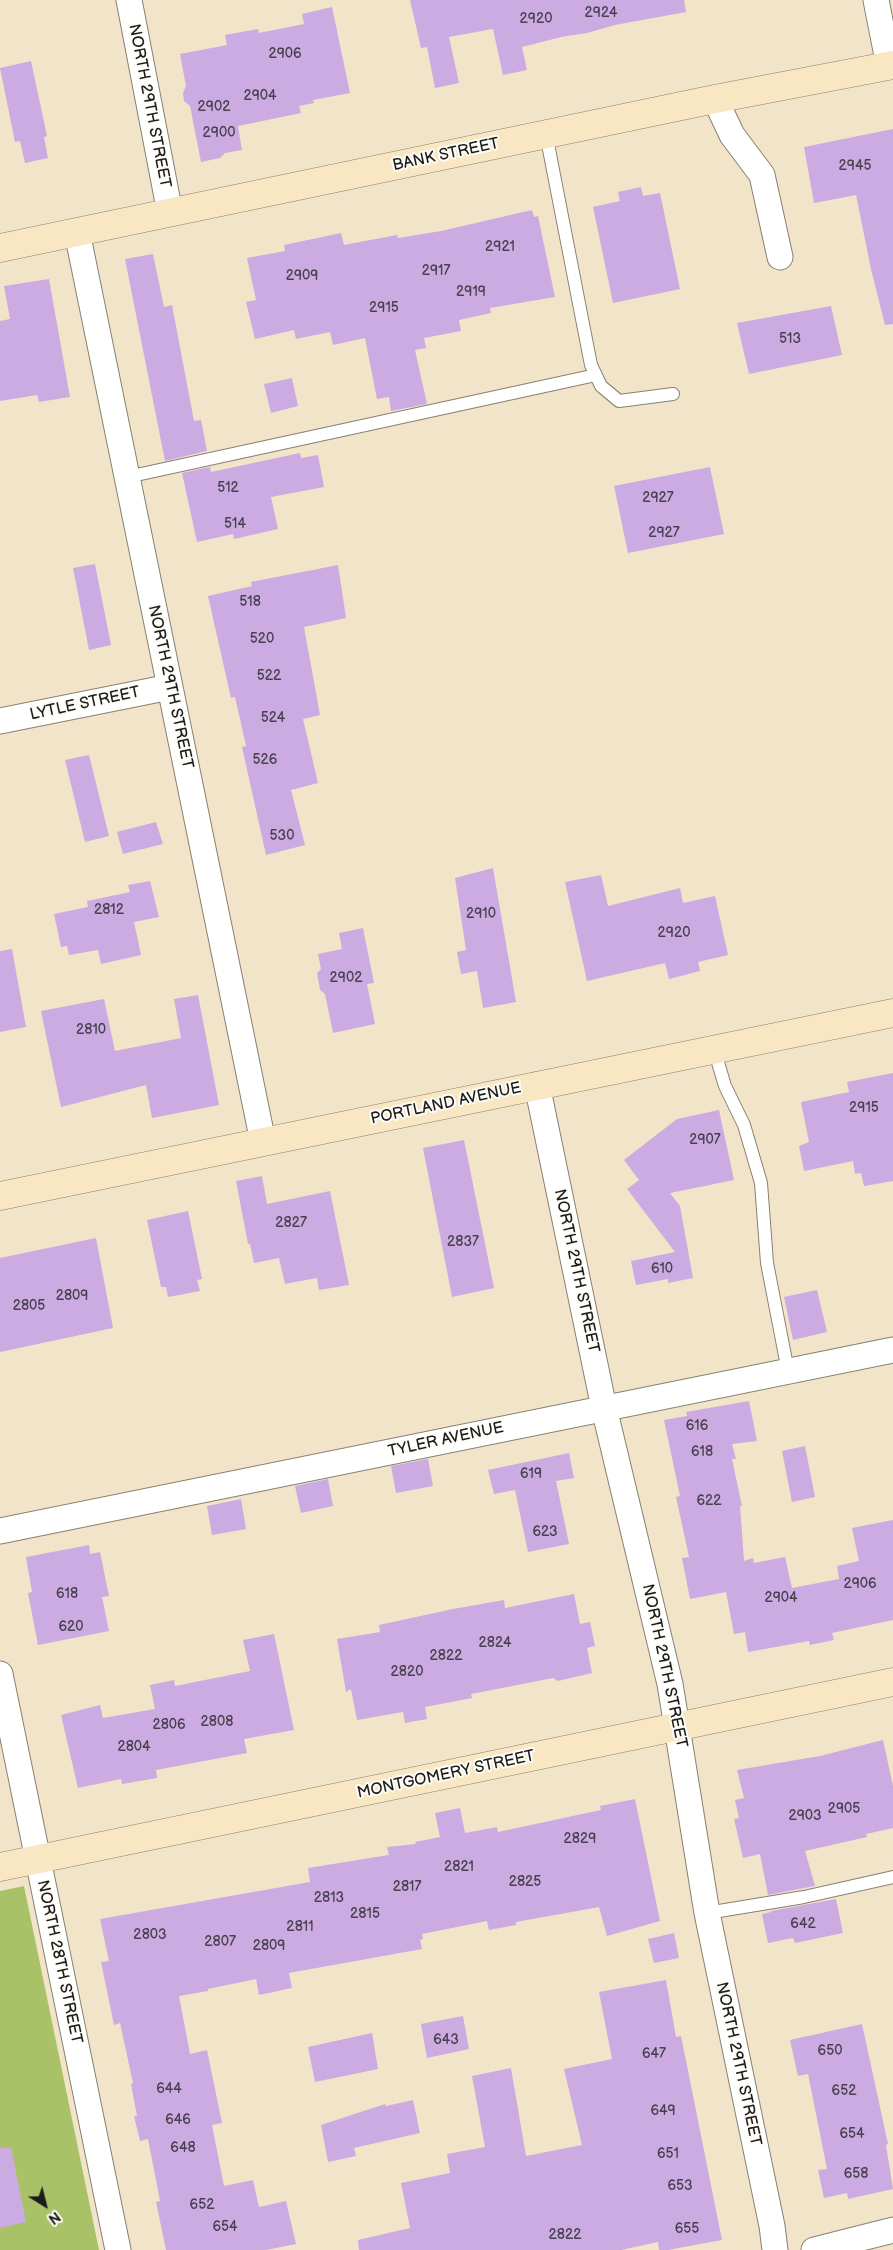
<!DOCTYPE html>
<html>
<head>
<meta charset="utf-8">
<style>
  body { margin:0 }
  #map { position:relative; width:893px; height:2250px; overflow:hidden; background:#f2e4c8; font-family:"Balsamiq Sans",sans-serif }
  canvas { display:block }
  .north { position:absolute; left:20px; top:2180px; width:50px; height:50px; -webkit-text-stroke:4px #fdfcf7; paint-order:stroke; rotate:144deg; font-size:14px; font-weight:700; line-height:20px; text-align:center; color:#1c1c1c }
  .north::after { content:''; display:block; margin:auto; width:18px; height:22px; background:#1c1c1c; clip-path:polygon(50% 0,100% 100%,50% 72%,0 100%) }
</style>
</head>
<body>
<div id="map">
<canvas width="893" height="2250"></canvas>
<div class="north">N</div>
</div>
<script>
const ctx = document.querySelector('canvas').getContext('2d');
ctx.lineJoin = 'round';
function fill(path, color) { ctx.fillStyle = color; ctx.fill(path, 'evenodd'); }
function trace(path, color, width, dash) { ctx.strokeStyle = color; ctx.lineWidth = width; ctx.lineCap = dash ? 'butt' : 'round'; ctx.setLineDash(dash || []); ctx.stroke(path); }
function write(font, color, halo, rows, align = 'center') {
  ctx.font = font + ' "Balsamiq Sans",sans-serif'; ctx.lineWidth = 4; ctx.setLineDash([]); ctx.textBaseline = 'middle'; ctx.strokeStyle = halo; ctx.fillStyle = color; for (const [text, x, y, turn = 0] of rows) {
    ctx.save(); ctx.translate(x, y); ctx.rotate((+turn || 0) * Math.PI / 180); ctx.textAlign = isNaN(turn) ? turn : align; if (halo) ctx.strokeText(text, 0, 0); ctx.fillText(text, 0, 0); ctx.restore();
  }
}
const green = new Path2D(`
  M24 1886 99 2250H0V1891Z`);
const building = new Path2D(`
  M410 0H684L686 12 615 25 587 33 561 37 522 47 527 70 503 75 493 29 449 37 459 83 435 88 427 47 421 48Z
  M332 7 350 93 313 100 314 103 299 106 301 113 238 126 242 150 225 153 220 158 201 162 190 106 184 101 183 93 186 86 180 54 227 45 225 35 258 29 259 33 304 24 302 14Z
  M31 61 47 136 44 137 48 158 25 163 20 141 15 142 0 68Z
  M893 129V324L885 325 871 269 856 195 814 203 804 147Z
  M641 187 643 196 660 193 680 289 613 303 593 207 620 201 618 192Z
  M532 210 534 217 538 216 555 297 490 308 491 313 459 320 461 331 424 338 426 348 415 350 427 404 391 411 389 397 377 399 365 338 333 345 330 332 296 339 294 330 255 339 246 302 256 300 247 258 285 251 284 245 341 233 344 245 397 235 398 238 441 231Z
  M153 254 164 307 172 305 194 421 201 420 207 451 165 461 125 259Z
  M49 279 70 397 39 402 37 395 0 401V321L10 319 4 286Z
  M831 306 842 355 749 374 737 323Z
  M292 378 298 406 271 413 264 384Z
  M300 453 301 458 318 455 324 487 271 497 278 529 234 539 233 534 197 542 182 473 210 467 211 472Z
  M710 467 724 534 628 553 614 486Z
  M95 564 111 645 89 650 73 568Z
  M338 565 346 618 304 627 320 715 303 719 318 783 291 790 305 845 266 855 242 747 246 746 235 697 231 698 208 596 252 586 251 582Z
  M89 755 109 836 85 842 65 760Z
  M156 822 163 844 123 854 117 832Z
  M493 868 516 1002 483 1008 477 971 461 974 457 952 466 950 455 878Z
  M601 875 608 906 680 888 683 903 715 896 728 955 698 962 700 971 669 979 665 963 587 981 565 882Z
  M150 881 159 917 134 922 141 955 101 964 98 950 69 955 67 946 61 947 54 914 88 907 87 901 130 892 128 885Z
  M363 928 374 983 367 984 375 1024 333 1033 325 994 320 990 317 973 321 969 318 954 342 949 339 933Z
  M12 949 26 1027 0 1032V951Z
  M198 995 219 1105 152 1118 146 1085 61 1107 41 1011 104 999 115 1051 181 1038 174 999Z
  M893 1073V1181L864 1186 861 1173 855 1174 853 1161 804 1171 799 1146 809 1142 801 1102 849 1092 847 1082Z
  M719 1110 734 1180 670 1193 680 1206 693 1278 668 1283V1279L636 1285 631 1261 675 1252 627 1189 639 1180 624 1160 677 1119Z
  M464 1140 494 1288 452 1297 423 1148Z
  M262 1176 267 1204 330 1191 349 1285 319 1290 317 1278 285 1284 279 1258 254 1263 250 1244H248L236 1181Z
  M188 1211 202 1279 197 1280 200 1291 168 1297 166 1287H161L147 1220Z
  M96 1238 113 1328 0 1352V1258Z
  M817 1290 827 1332 793 1340 784 1297Z
  M749 1401 757 1441 732 1444 736 1459H732L742 1506H740L744 1561 753 1558 754 1563 785 1557 792 1588 839 1579 837 1566 859 1561 852 1528 893 1520V1620L832 1633 834 1640 810 1645 809 1641 748 1652 745 1632 734 1634 726 1592 690 1599 682 1558 689 1557 676 1497 680 1496 664 1420 687 1416 686 1412Z
  M805 1446 815 1497 792 1502 782 1451Z
  M569 1453 574 1478 556 1481 569 1544 528 1552 515 1490 494 1494 488 1470Z
  M428 1459 433 1486 396 1493 391 1466Z
  M328 1479 333 1506 301 1513 295 1486Z
  M241 1499 246 1529 212 1535 207 1506Z
  M89 1545 90 1554 100 1552 109 1596 102 1597 109 1631 38 1645 28 1593 32 1592 26 1557Z
  M574 1594 580 1624 590 1622 595 1646 587 1648 592 1673 558 1681 553 1678 471 1694 472 1698 425 1707 427 1719 405 1723 403 1712 357 1720 351 1689 346 1692 337 1639 380 1632 379 1625 453 1609 504 1600 505 1608Z
  M274 1634 294 1730 244 1739 247 1753 156 1770 157 1778 122 1784 121 1779 78 1788 61 1715 100 1705 103 1718 155 1709 150 1685 174 1680 175 1686 250 1671 243 1640Z
  M883 1740 893 1786V1828L866 1834 867 1837 805 1851 815 1886 768 1895 760 1854 743 1858 734 1819 739 1818 735 1800 744 1798 737 1770 820 1756Z
  M635 1799 660 1921 607 1936 599 1907 516 1922V1925L489 1930 487 1921 422 1934 423 1939 420 1940 422 1949 289 1973 292 1988 259 1995 256 1979 208 1989V1991L179 1996 190 2054 207 2050 222 2123 212 2125 224 2186 253 2180 259 2207 286 2201 296 2244 266 2250H166L156 2202 160 2201 148 2139 140 2141 134 2116H137L131 2084 133 2083 120 2023 114 2025 101 1962 109 1961 100 1919 310 1882 308 1868 389 1855 387 1847 416 1844 415 1842 440 1837 435 1813 460 1808 465 1833 497 1827 498 1832 601 1810 600 1806Z
  M836 1899 843 1933 795 1943 793 1938 768 1943 762 1914 771 1912V1911Z
  M674 1933 679 1958 654 1963 648 1939Z
  M666 1980 676 2037 681 2036 722 2240 668 2250H659L658 2242 621 2250H359L358 2240 410 2228 401 2183 450 2173 447 2154 485 2147 472 2076 511 2068 526 2156 582 2145 564 2069 612 2059 599 1992Z
  M463 2016 469 2049 427 2058 421 2024Z
  M862 2024 888 2144 886 2145 893 2189 848 2199 847 2193 824 2198 818 2170 827 2169 808 2074 798 2076 790 2040Z
  M372 2033 378 2069 315 2082 308 2047Z
  M413 2100 420 2133 354 2148 356 2156 328 2162 321 2125 385 2104 386 2106Z
  M11 2147 26 2222 0 2228V2148Z`);
const lane = new Path2D(`
  M546 134 591 365 601 386 619 401 673 394
  M127 477 596 375
  M714 1049 725 1086 744 1125 761 1183 767 1263 788 1371
  M707 1913 804 1897 893 1877`);
const street = new Path2D(`
  M129 0 170 213
  M876 0 889 66
  M715 99 732 135 762 175 780 257
  M77 232 263 1142
  M0 721 170 687
  M537 1085 604 1408 670 1684 707 1913 772 2226 775 2250
  M0 1531 893 1350
  M0 1674 118 2250
  M814 2250 893 2230`);
const secondary = new Path2D(`
  M0 248 715 99 893 65
  M0 1196 893 1013
  M0 1867 893 1682`);
const numberNames = [
  ["2924",601,13],
  ["2920",536,19],
  ["2906",285,54],
  ["2904",260,96],
  ["2902",214,107],
  ["2900",219,133],
  ["2945",855,166],
  ["2921",500,247],
  ["2917",436,271],
  ["2909",302,276],
  ["2919",471,292],
  ["2915",384,308],
  ["513",790,339],
  ["512",228,488],
  ["2927",658,498],
  ["514",235,524],
  ["2927",664,533],
  ["518",250,602],
  ["520",262,639],
  ["522",269,676],
  ["524",273,718],
  ["526",265,760],
  ["530",282,836],
  ["2812",109,910],
  ["2910",481,914],
  ["2920",674,933],
  ["2902",346,978],
  ["2810",91,1030],
  ["2915",864,1108],
  ["2907",705,1140],
  ["2827",291,1223],
  ["2837",463,1242],
  ["610",662,1269],
  ["2809",72,1296],
  ["2805",29,1306],
  ["616",697,1426],
  ["618",702,1452],
  ["619",531,1474],
  ["622",709,1501],
  ["623",545,1532],
  ["2906",860,1584],
  ["618",67,1594],
  ["2904",781,1598],
  ["620",71,1627],
  ["2824",495,1643],
  ["2822",446,1656],
  ["2820",407,1672],
  ["2808",217,1722],
  ["2806",169,1725],
  ["2804",134,1747],
  ["2905",844,1809],
  ["2903",805,1816],
  ["2829",580,1839],
  ["2821",459,1867],
  ["2825",525,1882],
  ["2817",407,1887],
  ["2813",329,1898],
  ["2815",365,1914],
  ["642",803,1924],
  ["2811",300,1927],
  ["2803",150,1935],
  ["2807",220,1942],
  ["2809",269,1946],
  ["643",446,2040],
  ["650",830,2051],
  ["647",654,2054],
  ["644",169,2089],
  ["652",844,2091],
  ["649",663,2111],
  ["646",178,2120],
  ["654",852,2134],
  ["648",183,2148],
  ["651",668,2154],
  ["658",856,2174],
  ["653",680,2186],
  ["652",202,2205],
  ["654",225,2227],
  ["655",687,2229],
  ["2822",565,2235]
];
const streetNames = [
  ["NORTH 29TH STREET",149,106,79],
  ["BANK STREET",446,155,-12],
  ["NORTH 29TH STREET",170,687,78],
  ["LYTLE STREET",85,704,-12],
  ["PORTLAND AVENUE",446,1104,-12],
  ["NORTH 29TH STREET",576,1271,78],
  ["TYLER AVENUE",446,1440,-12],
  ["NORTH 29TH STREET",664,1666,78],
  ["MONTGOMERY STREET",446,1775,-12],
  ["NORTH 28TH STREET",59,1962,78],
  ["NORTH 29TH STREET",738,2064,78]
];
fill(green, '#a9c268');
fill(building, '#cbabe2');
trace(lane, '#878072', 14);
trace(street, '#878072', 27);
trace(secondary, '#878072', 29);
trace(lane, '#fff', 12);
trace(street, '#fff', 25);
trace(secondary, '#f9e7c3', 28);
write('14px', '#48404e', null, numberNames);
write('16px', '#1c1c1c', '#fdfcf7', streetNames);
</script>
</body>
</html>
